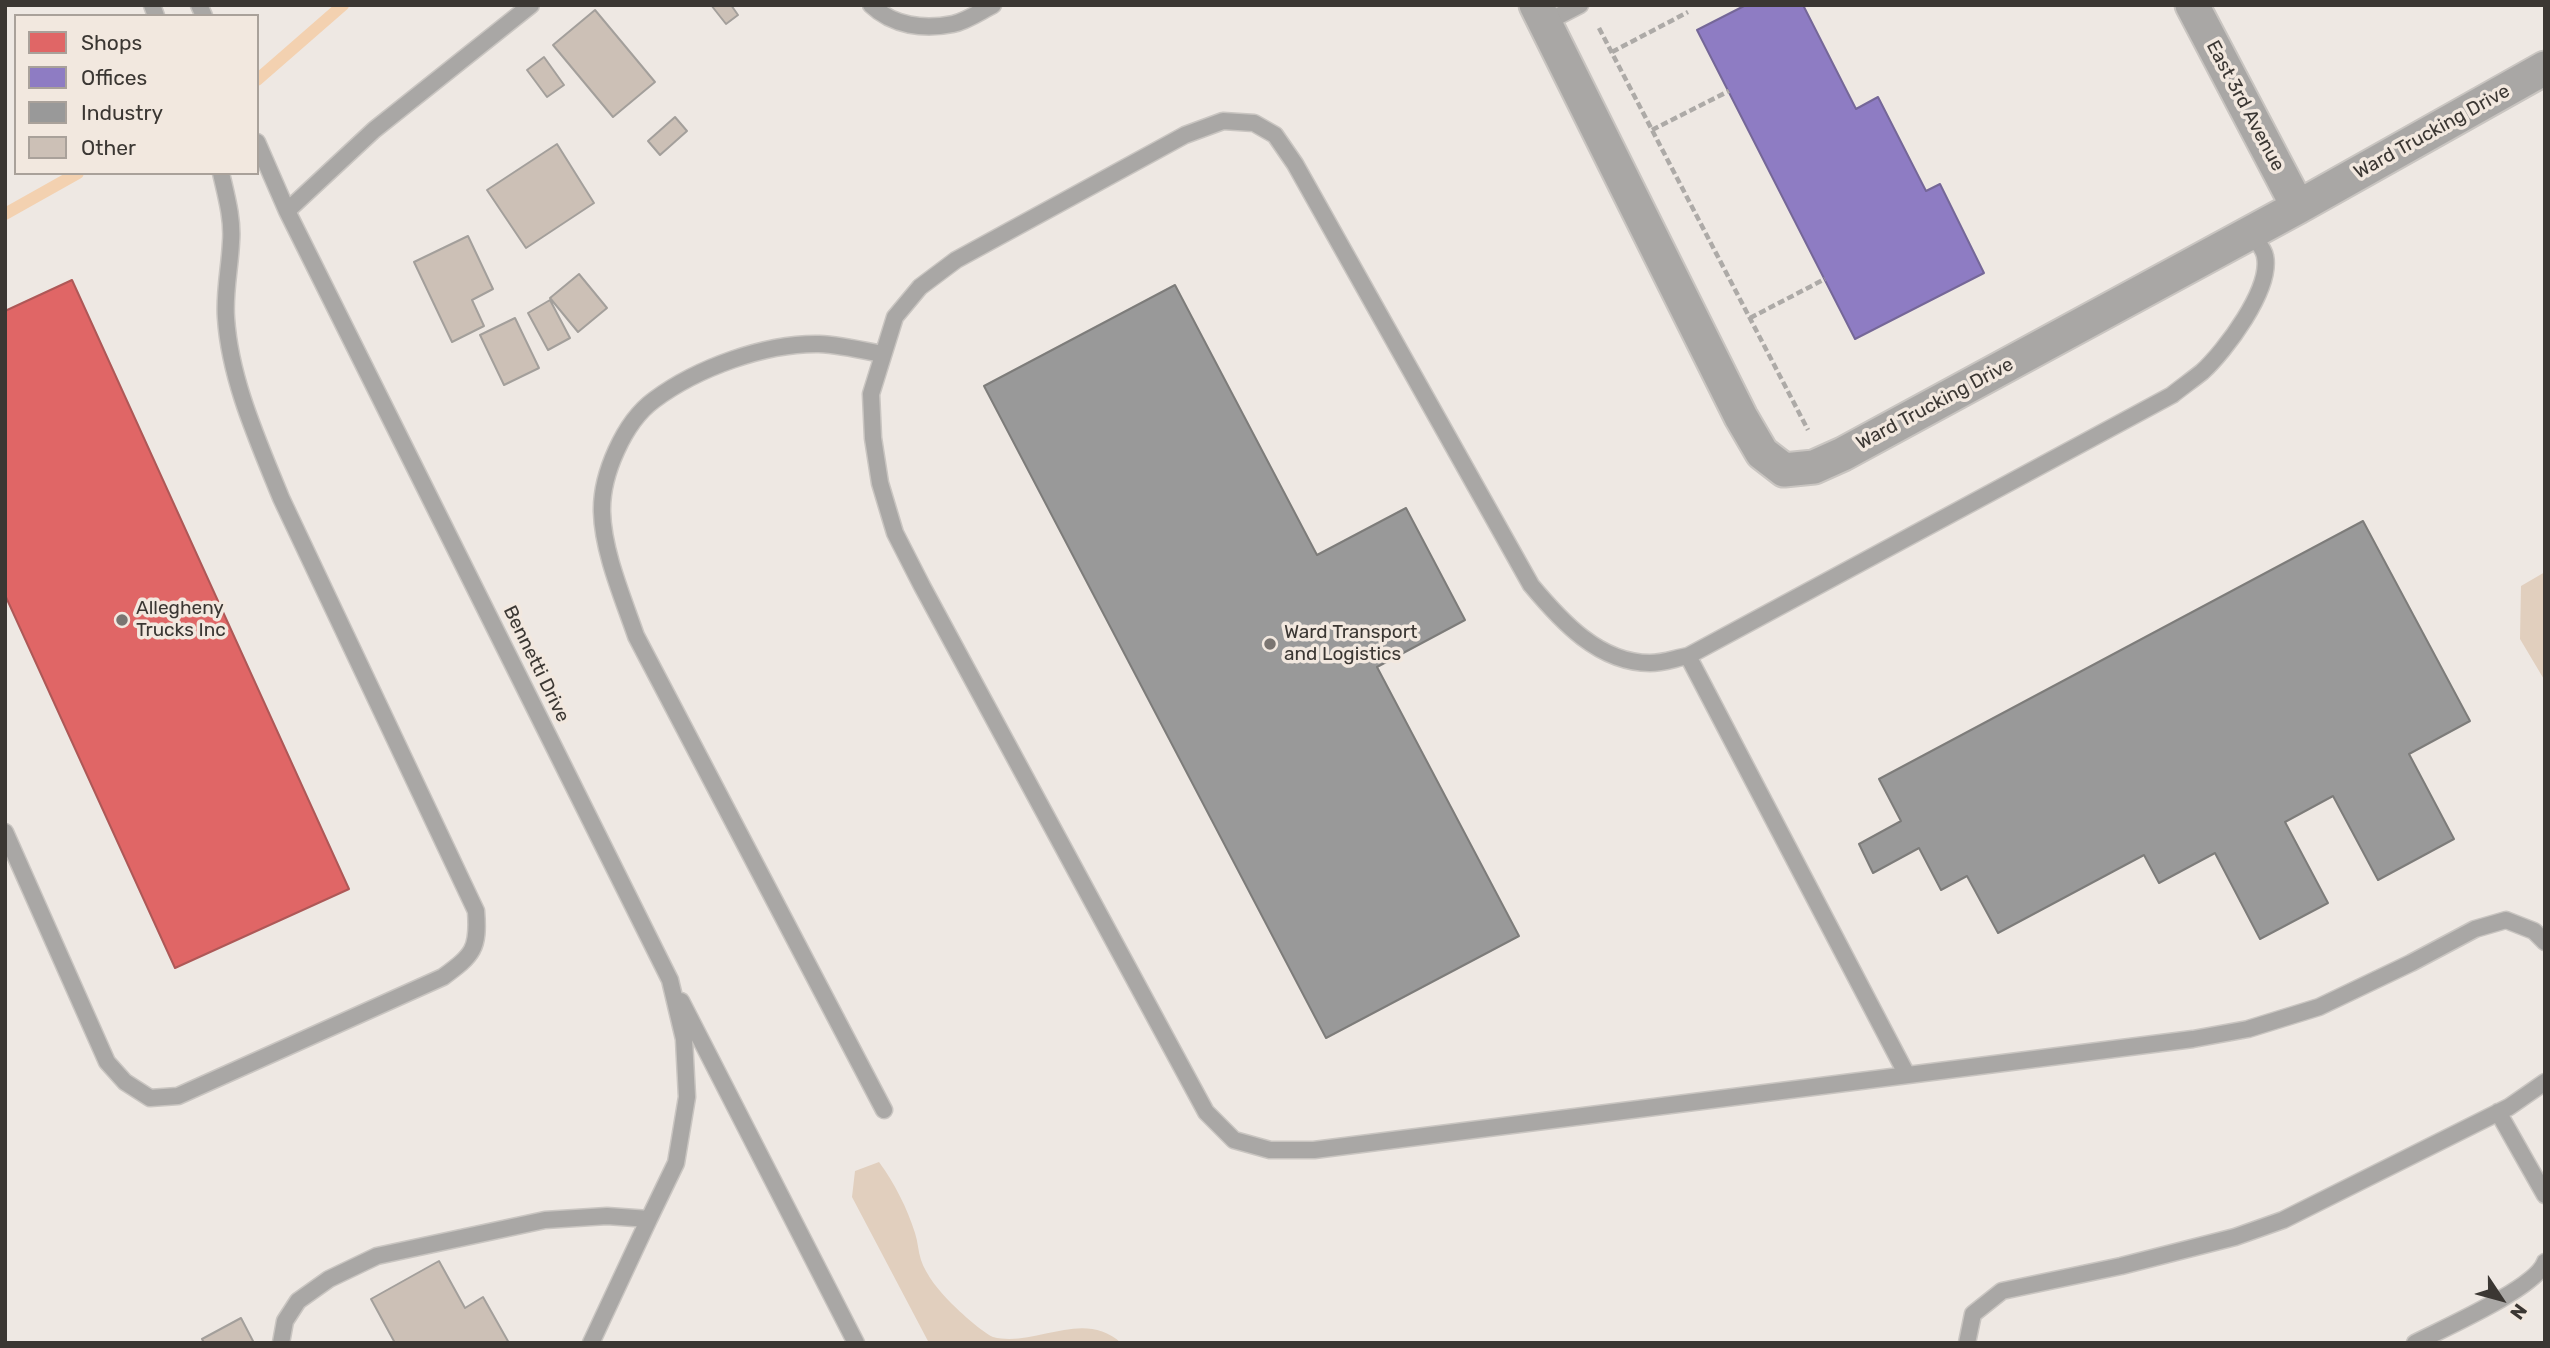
<!DOCTYPE html>
<html>
<head>
<meta charset="utf-8">
<style>
  body { margin:0 }
  #map { position:relative; width:2550px; height:1348px; overflow:hidden; background:#eee8e3; font-family:Rubik,sans-serif }
  canvas { display:block }
  .frame { position:absolute; inset:0; border:7px solid #3b3733; pointer-events:none }
  .legend { position:absolute; left:14px; top:14px; width:245px; height:161px; box-sizing:border-box; background:#f2e8df; border:2px solid #a9a19a; margin:0; padding:9px 12px; list-style:none; font-size:21px; color:#3b3733 }
  .legend li { display:flex; align-items:center; gap:14px; height:35px }
  .legend b { width:35px; border:2px solid #a9a19a }
  .north { position:absolute; left:2466px; top:1264px; width:70px; height:70px; -webkit-text-stroke:5px #f2e8df; paint-order:stroke; rotate:126deg; font-size:19px; font-weight:700; line-height:28px; text-align:center; color:#3b3733 }
  .north::after { content:''; display:block; margin:auto; width:24px; height:32px; background:#3b3733; clip-path:polygon(50% 0,100% 100%,50% 72%,0 100%) }
</style>
</head>
<body>
<div id="map">
<canvas width="2550" height="1348"></canvas>
<div class="frame"></div>
<ul class="legend">
<li><b style="height:19px;background:#e06666"></b>Shops</li>
<li><b style="height:19px;background:#8e7cc3"></b>Offices</li>
<li><b style="height:19px;background:#999"></b>Industry</li>
<li><b style="height:19px;background:#ccc0b6"></b>Other</li>
</ul>
<div class="north">N</div>
</div>
<script>
const ctx = document.querySelector('canvas').getContext('2d');
ctx.lineJoin = 'round';
function fill(path, color) { ctx.fillStyle = color; ctx.fill(path, 'evenodd'); }
function trace(path, color, width, dash) { ctx.strokeStyle = color; ctx.lineWidth = width; ctx.lineCap = dash ? 'butt' : 'round'; ctx.setLineDash(dash || []); ctx.stroke(path); }
function write(font, color, halo, rows, align = 'center') {
  ctx.font = font + ' Rubik,sans-serif'; ctx.lineWidth = 7; ctx.setLineDash([]); ctx.textBaseline = 'middle'; ctx.strokeStyle = halo; ctx.fillStyle = color; for (const [text, x, y, turn = 0] of rows) {
    ctx.save(); ctx.translate(x, y); ctx.rotate((+turn || 0) * Math.PI / 180); ctx.textAlign = isNaN(turn) ? turn : align; if (halo) ctx.strokeText(text, 0, 0); ctx.fillText(text, 0, 0); ctx.restore();
  }
}
const green = new Path2D(`
  M2545 572V681L2520 639 2521 586Z
  M879 1162C895 1184 907 1208 915 1233 918 1242 918 1251 921 1260 926 1275 939 1291 951 1303 960 1312 982 1332 993 1337 1035 1348 1083 1308 1121 1343H929L852 1197 855 1171Z`);
const shops = new Path2D(`
  M72 280 349 889 175 968 5 595V311Z`);
const offices = new Path2D(`
  M1746 5H1803L1856 109 1878 97 1926 191 1940 184 1984 273 1855 339 1697 30Z`);
const industry = new Path2D(`
  M1175 285 1317 555 1406 508 1465 620 1377 667 1519 936 1326 1038 984 386Z
  M2363 521 2470 721 2409 754 2454 839 2378 880 2333 796 2285 822 2328 903 2260 939 2215 853 2159 883 2144 855 1998 933 1967 876 1941 890 1919 848 1873 873 1859 844 1901 821 1879 779Z`);
const stream = new Path2D(`
  M257 80 343 5
  M5 214 78 173`);
const building = new Path2D(`
  M711 5H731L738 15 726 24Z
  M595 10 655 82 613 117 553 45Z
  M544 57 564 85 547 97 527 70Z
  M675 117 687 131 660 155 648 141Z
  M557 144 594 203 526 248 487 190Z
  M468 236 493 289 472 300 484 326 452 342 414 262Z
  M579 274 607 308 578 332 550 298Z
  M550 300 570 338 548 350 528 313Z
  M515 318 539 368 504 385 480 335Z
  M439 1261 465 1308 483 1297 509 1343H395L371 1299Z
  M241 1318 254 1343H204L202 1339Z`);
const path = new Path2D(`
  M1599 28 1808 430
  M1612 52 1688 12
  M1652 130 1729 91
  M1750 318 1825 279`);
const lane = new Path2D(`
  M152 5 156 16
  M199 5 204 16
  M871 5C893 26 924 30 953 24 967 21 981 11 993 5
  M1545 23 1580 5
  M257 142 287 211 670 980 684 1039 687 1097 676 1163 649 1219
  M287 211 374 130 531 5
  M2251 233C2255 239 2264 249 2265 256 2272 289 2225 351 2202 372 2192 380 2182 387 2172 395L1688 656C1676 658 1663 663 1650 663 1599 663 1561 621 1531 585L1295 164 1275 135 1254 123 1223 121 1185 135 956 260 920 287 895 317 871 394 873 438 880 483 895 533 922 586 1206 1112 1234 1140 1270 1150H1314L2193 1039 2248 1029 2319 1007 2411 963 2475 929 2506 920 2534 931 2545 942
  M882 354C862 350 840 345 819 344 765 343 697 368 654 400 624 422 601 475 602 512 603 552 623 598 636 636L884 1110
  M1688 656 1907 1075
  M5 832 107 1062 125 1082 150 1098 178 1096 443 977C473 955 479 949 476 911L281 498C258 441 230 380 226 318 224 293 230 267 231 242 233 219 226 195 221 173
  M681 1001 856 1343
  M2498 1112 2545 1195
  M281 1343 285 1321 298 1301 329 1279 377 1256 545 1220 607 1216 649 1219 591 1343
  M1967 1343 1973 1314 2002 1291 2121 1266 2235 1237 2283 1220 2509 1107 2545 1082
  M2415 1343C2442 1329 2536 1288 2545 1262`);
const street = new Path2D(`
  M1536 5 1741 417 1762 453 1784 470 1814 467 1843 454 2298 207 2545 68
  M2192 5 2298 207`);
const markers = [
  [122,620,7,"#7a7571"],
  [1270,644,7,"#7a7571"]
];
const streetNames = [
  ["East 3rd Avenue",2245,106,62],
  ["Ward Trucking Drive",2432,132,-29],
  ["Ward Trucking Drive",1935,404,-28],
  ["Bennetti Drive",536,664,64]
];
const poiNames = [
  ["Allegheny",136,609],
  ["Trucks Inc",136,631],
  ["Ward Transport",1284,633],
  ["and Logistics",1284,655]
];
fill(green, '#e1cfbe');
fill(shops, '#e06666');
trace(shops, '#ae5857', 2);
fill(offices, '#8e7cc3');
trace(offices, '#756798', 2);
fill(industry, '#999');
trace(industry, '#7d7c7a', 2);
trace(stream, '#f3d1b0', 12);
fill(building, '#ccc0b6');
trace(building, '#a39f9b', 2);
trace(lane, '#c9c5c1', 19);
trace(street, '#c9c5c1', 37);
trace(path, '#adaaa7', 4.5, [7, 3.5]);
trace(lane, '#a9a7a5', 16);
trace(street, '#a9a7a5', 33);
for (const [x, y, r, color] of markers) { const dot = new Path2D(); dot.arc(x, y, r, 0, 2 * Math.PI); ctx.fillStyle = color; ctx.fill(dot); trace(dot, '#f2e8df', 2.5); }
write('19px', '#3b3733', '#f2e8df', streetNames);
write('19px', '#3b3733', '#f2e8df', poiNames, 'left');
</script>
</body>
</html>
